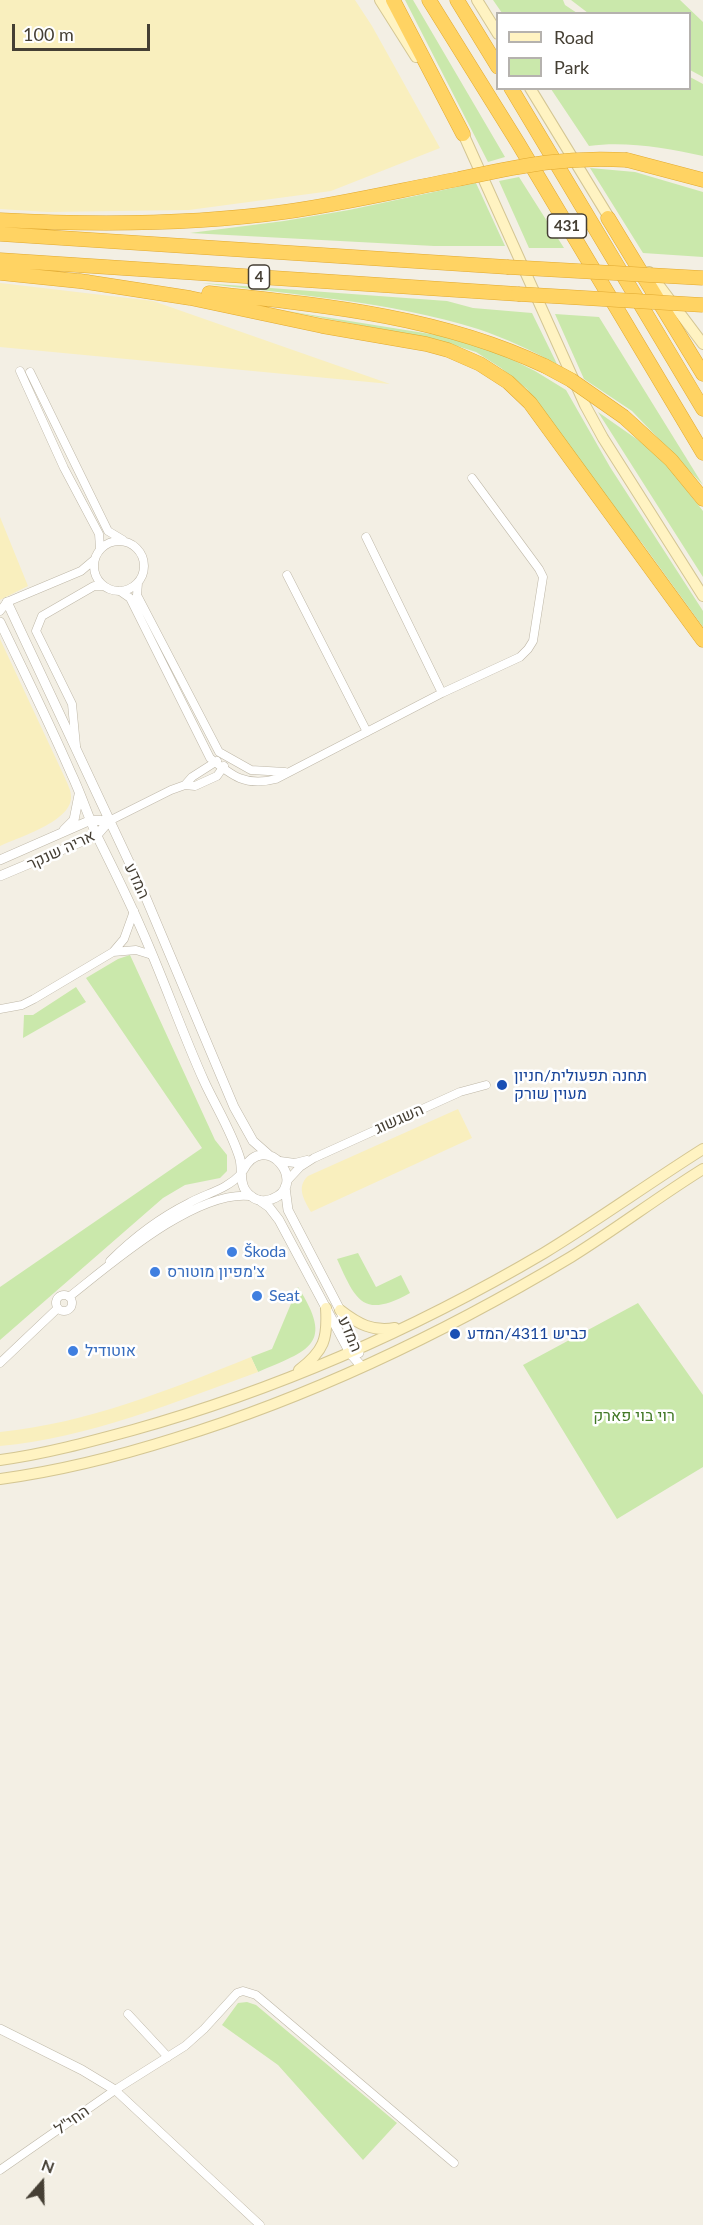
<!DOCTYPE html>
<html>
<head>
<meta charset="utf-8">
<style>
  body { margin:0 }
  #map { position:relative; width:703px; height:2225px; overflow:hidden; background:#f3efe4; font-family:Lato,sans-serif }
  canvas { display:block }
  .legend { position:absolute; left:496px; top:12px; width:195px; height:78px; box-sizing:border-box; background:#fff; border:2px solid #b5b2ae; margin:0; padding:8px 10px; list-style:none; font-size:18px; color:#453f34 }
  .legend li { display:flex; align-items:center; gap:12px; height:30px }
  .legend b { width:30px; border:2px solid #b5b2ae }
  .north { position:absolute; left:12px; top:2153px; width:60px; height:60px; -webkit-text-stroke:4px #fff; paint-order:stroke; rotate:20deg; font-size:16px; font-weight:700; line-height:24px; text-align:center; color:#453f34 }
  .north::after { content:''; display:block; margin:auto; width:21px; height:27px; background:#453f34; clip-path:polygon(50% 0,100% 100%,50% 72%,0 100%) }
  .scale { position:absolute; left:12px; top:24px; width:138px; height:27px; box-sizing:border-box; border:3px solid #453f34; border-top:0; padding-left:8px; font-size:18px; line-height:21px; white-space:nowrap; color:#453f34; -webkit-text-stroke:4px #fff; paint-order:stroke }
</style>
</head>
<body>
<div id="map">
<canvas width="703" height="2225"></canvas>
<ul class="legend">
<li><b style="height:8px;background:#fff3c2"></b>Road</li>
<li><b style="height:16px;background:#cae8ab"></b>Park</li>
</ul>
<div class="north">N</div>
<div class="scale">100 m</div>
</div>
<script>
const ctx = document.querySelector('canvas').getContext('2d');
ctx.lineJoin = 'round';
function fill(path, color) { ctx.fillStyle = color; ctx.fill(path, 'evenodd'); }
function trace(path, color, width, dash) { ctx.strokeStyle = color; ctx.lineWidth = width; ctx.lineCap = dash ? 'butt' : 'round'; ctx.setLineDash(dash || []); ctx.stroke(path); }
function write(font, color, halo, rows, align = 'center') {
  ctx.font = font + ' Lato,Heebo,sans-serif'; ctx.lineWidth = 5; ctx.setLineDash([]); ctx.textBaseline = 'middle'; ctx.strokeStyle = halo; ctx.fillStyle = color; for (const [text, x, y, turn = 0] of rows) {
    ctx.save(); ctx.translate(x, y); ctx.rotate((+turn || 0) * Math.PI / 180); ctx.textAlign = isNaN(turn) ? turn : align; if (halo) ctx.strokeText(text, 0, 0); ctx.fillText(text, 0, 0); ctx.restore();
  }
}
const green = new Path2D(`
  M405 0H413L505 157 488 162Z
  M493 0H563L565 5 577 13H502Z
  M571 0H680L703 22V77L690 70V14L588 13Z
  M690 77 703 84V156C666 148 626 141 589 146L551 89 690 88Z
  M590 168 635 172 703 192V257L643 253Z
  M519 177 564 248H529L499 181Z
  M476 183 505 246H434L190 233 284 221 349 210Z
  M202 283 447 301 473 308 532 313 557 364C532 351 505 338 478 329 389 301 293 295 202 283Z
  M281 310 449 337 499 353 535 371 566 390 610 467 703 611V627L642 543 614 511 527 389 501 368 476 352 438 340Z
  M555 314 599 317 703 485 632 411 584 379Z
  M598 412 658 454 703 511V577Z
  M130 955 215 1140 227 1155V1171L220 1178 185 1185 163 1198 0 1340V1287L202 1148 86 978 118 959Z
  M76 987 86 1002 23 1038 24 1015H33Z
  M358 1253 376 1287 401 1275 410 1293C363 1319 356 1301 337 1259Z
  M298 1287C335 1345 309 1350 258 1372L251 1357 272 1349Z
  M638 1303 703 1395V1467L617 1519 523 1365Z
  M247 2002 256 2005 397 2123 363 2160 278 2065 222 2025 238 2003Z`);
const sand = new Path2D(`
  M0 0H355L372 26 440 148 331 191 189 210 48 212 0 209Z
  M0 283 153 301 390 384 0 347Z
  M0 517 28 586 0 600Z
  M0 639 65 778C67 783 71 790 71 796 73 821 19 837 0 846Z
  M458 1109 472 1138 311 1212C304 1200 296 1187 308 1176Z
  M251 1357 258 1372C175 1402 89 1438 0 1446V1432C88 1423 169 1390 251 1357Z`);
const minor = new Path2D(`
  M20 371 64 468 99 534 100 548
  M30 372 108 531 123 540
  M366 537 442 693
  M94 566a25 25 0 1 1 50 0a25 25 0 1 1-50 0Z
  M287 575 367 732
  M138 583 137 595 219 752 251 770 285 772
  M120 591 130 598 210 758C232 776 246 787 276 779L442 693 520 657 528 649 533 641 543 577 539 569 472 478
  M0 611 7 602 81 571 94 560
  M76 746 72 704 36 631 42 616 94 586H103
  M185 785 192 777 217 761
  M109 821 171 790 185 785 195 786 217 776 224 766
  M113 952 136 950 152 955
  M0 1009 22 1005 34 999 113 952 124 939 134 911
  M280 1161 295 1163 307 1160
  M287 1181 300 1167 314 1158 460 1092 486 1085
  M110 1261C134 1237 159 1218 189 1203 207 1193 226 1190 241 1174
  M56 1303a8 8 0 1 1 16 0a8 8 0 1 1-16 0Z
  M69 1297C111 1264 195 1190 250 1196
  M0 1363 58 1308
  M128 2014 168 2057
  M115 2090 260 2225
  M0 2170 115 2090 185 2046 204 2029 237 1993 243 1991 256 1995 454 2163`);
const tertiary = new Path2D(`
  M7 602 146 898 234 1107 253 1141 270 1156
  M0 622C24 672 49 722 71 773 81 794 88 816 97 836 112 866 127 896 140 926 163 977 181 1030 204 1081 216 1107 232 1132 240 1159 243 1172 238 1187 251 1196 257 1201 265 1202 272 1199 310 1185 266 1128 243 1170
  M64 830 74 820 79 795
  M0 860 91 820 109 821
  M0 876 97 835 109 821
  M285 1187 288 1210 340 1310 359 1353
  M259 1200 269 1207 279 1220 350 1353 362 1367
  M0 2029 82 2070 115 2090`);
const secondary = new Path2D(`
  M380 0 416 57
  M477 0 498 34
  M530 88 613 224
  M461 129 585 405 603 438 703 596
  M649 272 703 344
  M340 1310C358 1324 373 1332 395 1328
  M299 1370C324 1351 328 1339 326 1308
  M0 1460C45 1454 89 1442 133 1430 276 1390 415 1329 544 1253 598 1220 649 1183 703 1149
  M0 1479C60 1471 119 1456 176 1438 316 1395 446 1332 571 1257 616 1229 658 1197 703 1169`);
const motorway = new Path2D(`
  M393 0 463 134
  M429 0 518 143 703 453
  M457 0 498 67
  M511 88 703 409
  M627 160 703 180
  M608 218 703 374
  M0 220C95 225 189 225 284 212 343 204 401 190 459 179
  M0 234 507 267
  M0 260 518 294
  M0 273 88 282
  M80 281 190 298 322 326 426 344 448 350 480 364 508 382 530 403 703 640
  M209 293C323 305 440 316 545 366
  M624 417 671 460 703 499`);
const motorwayBridge = new Path2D(`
  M459 179C520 166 564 156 627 160
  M507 267 703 278
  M518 294 703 305
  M545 366 571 380 624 417`);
const markers = [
  [502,1085,6,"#1a4fb4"],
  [232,1252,6,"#3f7fe0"],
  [155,1272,6,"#3f7fe0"],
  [257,1296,6,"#3f7fe0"],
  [455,1334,6,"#1a4fb4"],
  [73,1351,6,"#3f7fe0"]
];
const shields = [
  [567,226,39],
  [259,277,21]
];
const shieldNames = [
  ["431",567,226],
  ["4",259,277]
];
const streetNames = [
  ["אריה שנקר",61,850,-25],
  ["המדע",137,881,65],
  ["השגשוג",399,1119,-24],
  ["המדע",350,1334,67],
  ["החי\"ל",72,2120,-35]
];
const transitNames = [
  ["תחנה תפעולית/חניון",514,1076],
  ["מעוין שורק",514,1094],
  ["כביש 4311/המדע",467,1334]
];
const shopNames = [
  ["Škoda",244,1252],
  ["צ'מפיון מוטורס",167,1272],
  ["Seat",269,1296],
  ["אוטודיל",85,1351]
];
const parkNames = [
  ["רוי בוי פארק",634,1416]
];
fill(green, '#cae8ab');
fill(sand, '#f9efbe');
trace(minor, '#beb7a7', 9);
trace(tertiary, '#beb7a7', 10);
trace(secondary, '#d4c693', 12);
trace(motorway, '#e1a930', 15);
trace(minor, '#fff', 8);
trace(tertiary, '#fff', 9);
trace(secondary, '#fff3c2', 10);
trace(motorway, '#ffd363', 14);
trace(motorwayBridge, '#e1a930', 15, []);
trace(motorwayBridge, '#ffd363', 14);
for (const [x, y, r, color] of markers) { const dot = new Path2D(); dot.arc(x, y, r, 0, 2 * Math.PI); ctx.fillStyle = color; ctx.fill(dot); trace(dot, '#fff', 2); }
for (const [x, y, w] of shields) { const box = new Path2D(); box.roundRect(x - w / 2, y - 12, w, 24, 4.5); ctx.fillStyle = '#fff'; ctx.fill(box); trace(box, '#453f34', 1.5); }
write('bold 15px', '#453f34', null, shieldNames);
write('16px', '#453f34', '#fff', streetNames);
write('16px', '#164399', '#fff', transitNames, 'left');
write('16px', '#366cbe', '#fff', shopNames, 'left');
write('16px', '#417826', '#fff', parkNames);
</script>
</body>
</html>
